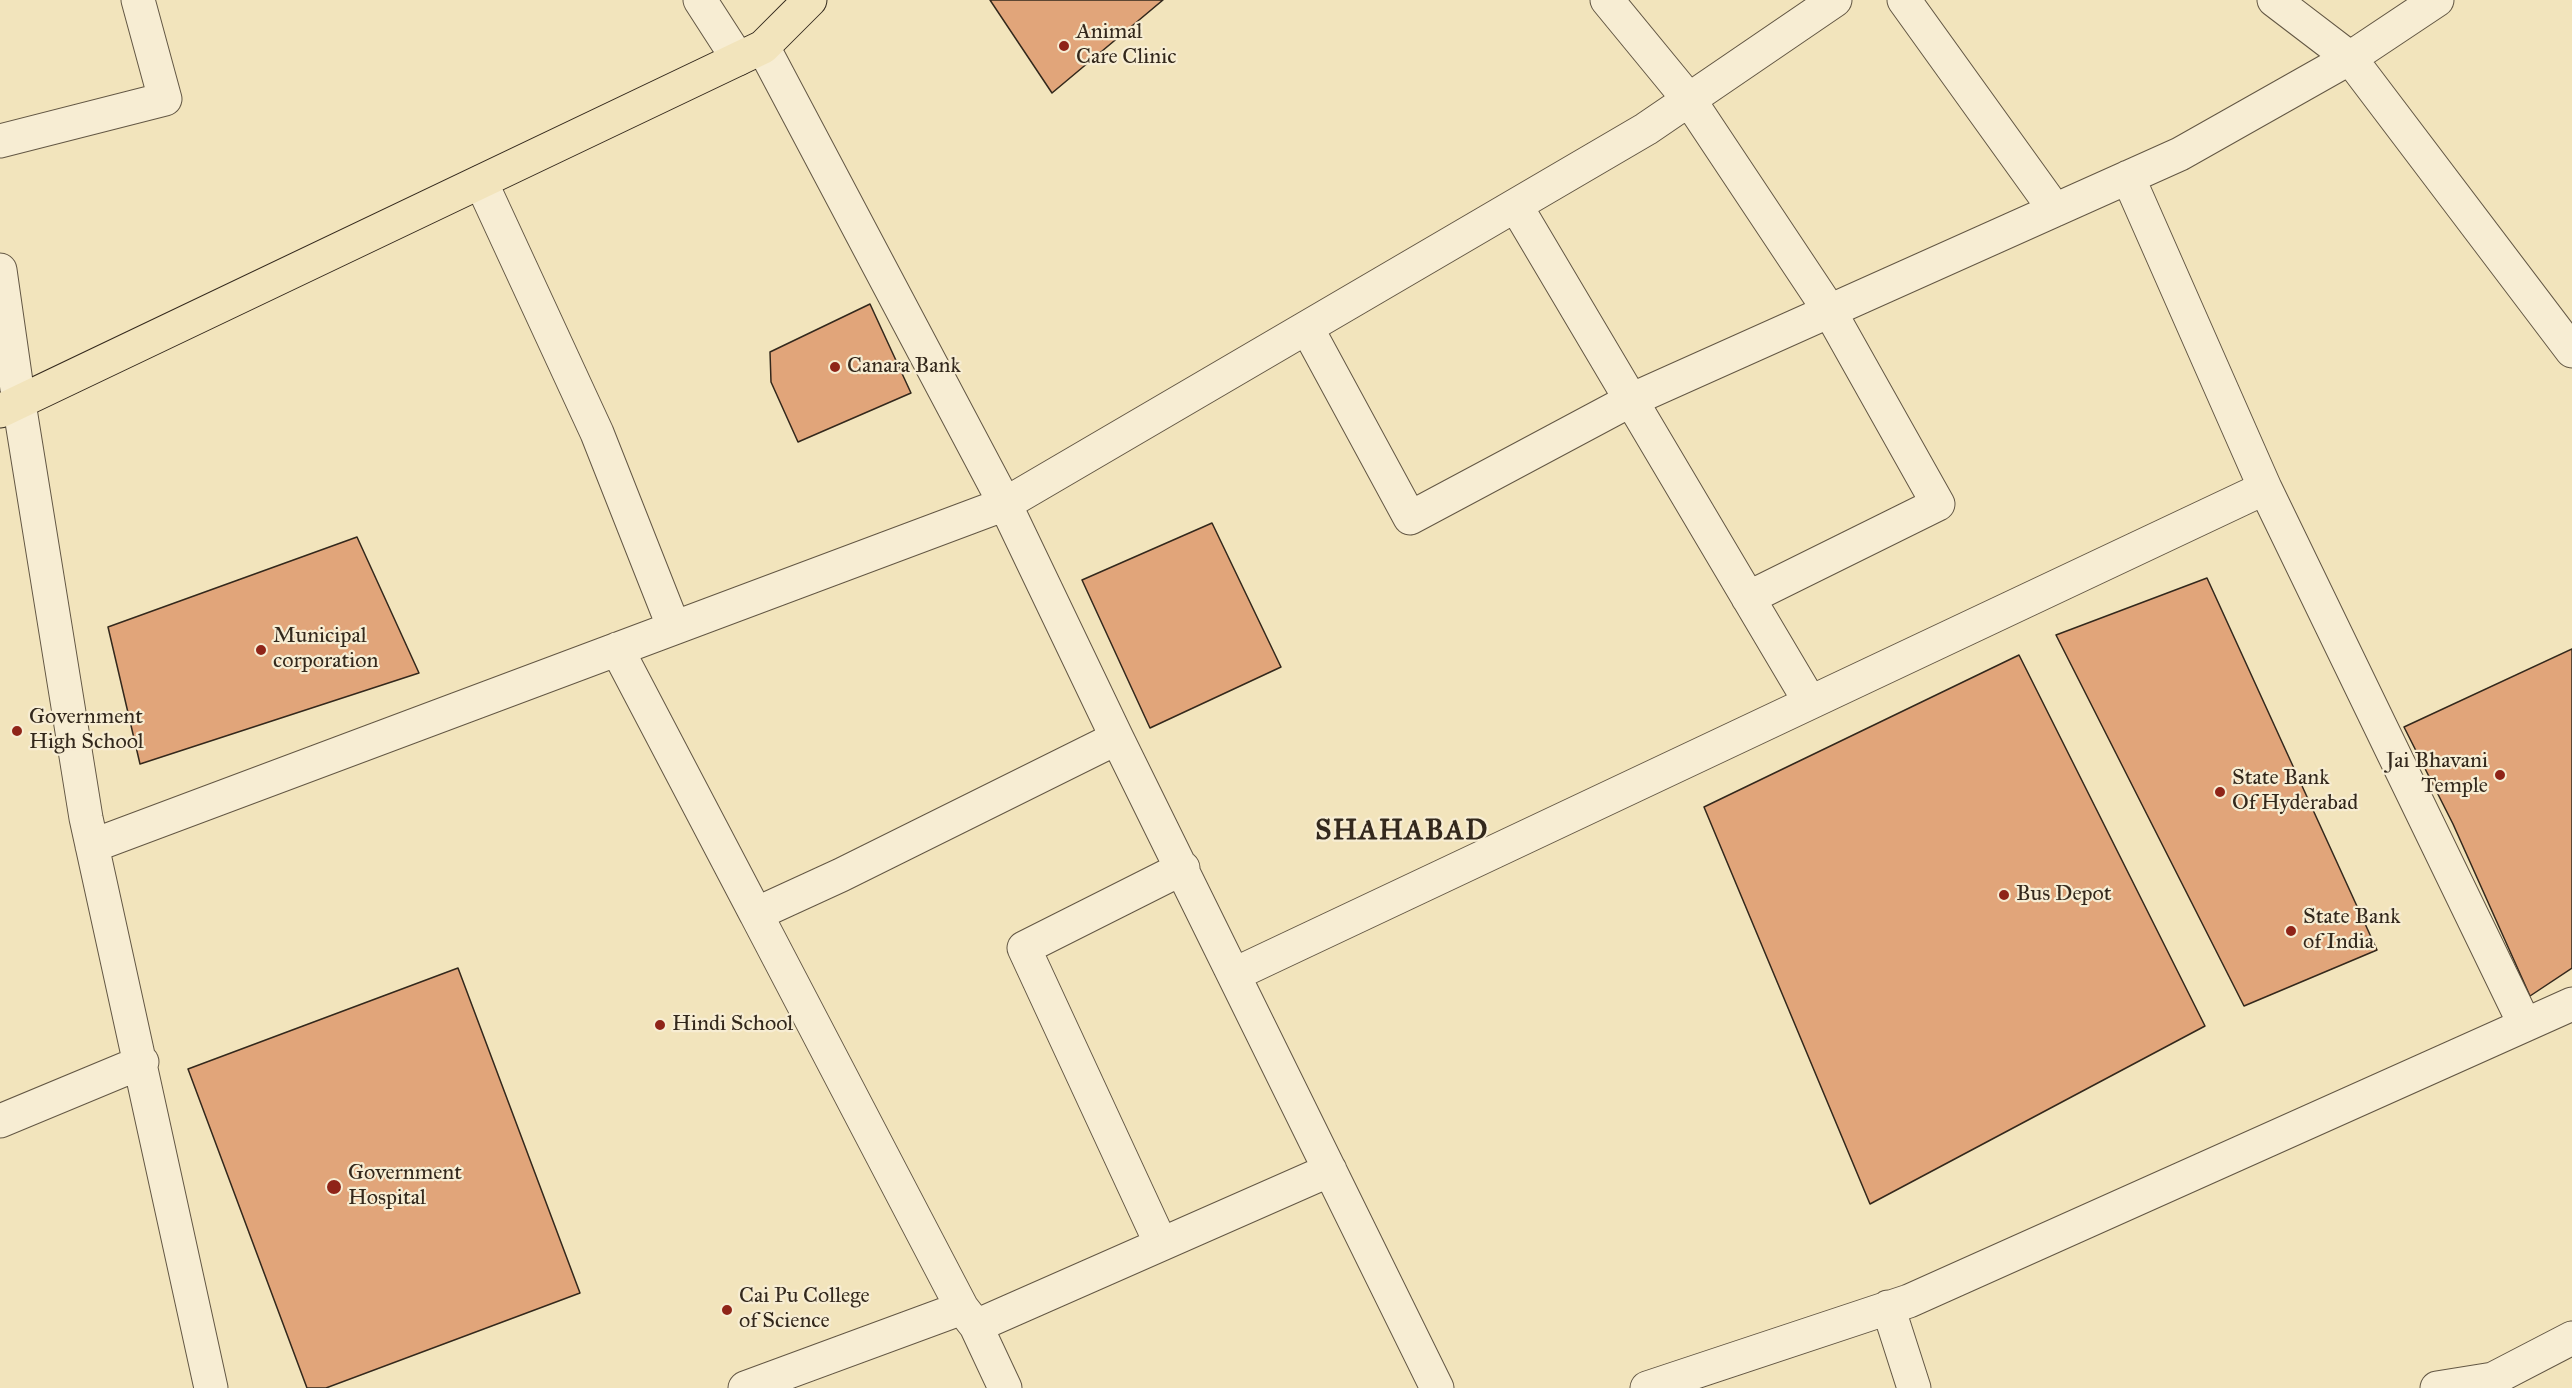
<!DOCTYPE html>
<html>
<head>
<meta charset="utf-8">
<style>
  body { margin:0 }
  canvas { display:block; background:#f2e4bc }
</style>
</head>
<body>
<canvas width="2572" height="1388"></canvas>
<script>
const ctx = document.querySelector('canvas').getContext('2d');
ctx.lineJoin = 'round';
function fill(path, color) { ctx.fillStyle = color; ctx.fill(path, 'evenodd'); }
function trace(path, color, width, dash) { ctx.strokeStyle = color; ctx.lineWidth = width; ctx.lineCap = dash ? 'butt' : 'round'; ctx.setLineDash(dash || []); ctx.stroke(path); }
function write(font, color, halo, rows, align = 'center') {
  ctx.font = font + ' "IM FELL Great Primer",serif'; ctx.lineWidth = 4.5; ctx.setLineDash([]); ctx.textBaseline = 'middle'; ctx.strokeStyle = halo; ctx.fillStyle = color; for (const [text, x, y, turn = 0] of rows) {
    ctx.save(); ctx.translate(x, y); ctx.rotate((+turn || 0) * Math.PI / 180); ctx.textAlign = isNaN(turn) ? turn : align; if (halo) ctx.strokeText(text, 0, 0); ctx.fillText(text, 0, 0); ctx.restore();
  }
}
const building = new Path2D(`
  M990 0H1163L1052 93Z
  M870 304 911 393 798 442 771 382 770 352Z
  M1212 523 1281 667 1150 728 1082 580Z
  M357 537 419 673 140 764 108 627Z
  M2207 578 2377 950 2244 1006 2056 635Z
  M2572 649V968L2530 996 2453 824 2404 727Z
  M2019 655 2205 1026 1870 1204 1704 807Z
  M458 968 580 1293 326 1388H307L188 1069Z`);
const minor = new Path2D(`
  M700 0 738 59
  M1607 0 1690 101 1829 310 1938 504 1748 598
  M1904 0 2055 210
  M2274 0 2350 58 2572 351
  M763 47 1005 504 1117 738 1437 1388
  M0 141 165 99 138 0
  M2128 177 2265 488
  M481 182 597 433 674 628
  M1516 206 1810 702
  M0 270 19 403 86 818 211 1388
  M1307 328 1410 518 1631 400 2180 154 2350 58 2437 0
  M617 649 756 914
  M92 846 1005 504 1646 129 1835 0
  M1235 974 2265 488 2525 1025
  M0 1121 142 1062
  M1161 1244 1024 948 1183 868
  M1888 1307 1914 1388
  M962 1308 756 914 841 875 1117 738
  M976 1326 1330 1170
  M745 1388 962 1308 976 1326 1005 1388
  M1647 1388 1909 1301 2572 1004
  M2437 1388 2493 1379 2572 1338`);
const major = new Path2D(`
  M0 411 763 47 810 0`);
const markers = [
  [1064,46,6,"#8f2418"],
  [835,367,6,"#8f2418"],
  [261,650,6,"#8f2418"],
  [17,731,6,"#8f2418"],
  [2500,775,6,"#8f2418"],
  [2220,792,6,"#8f2418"],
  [2004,895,6,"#8f2418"],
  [2291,931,6,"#8f2418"],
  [660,1025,6,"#8f2418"],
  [334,1187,8,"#8f2418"],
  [727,1310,6,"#8f2418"]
];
const poiNames = [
  ["Animal",1076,33],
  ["Care Clinic",1076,58],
  ["Canara Bank",847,367],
  ["Municipal",273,637],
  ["corporation",273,662],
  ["Government",29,718],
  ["High School",29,743],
  ["Jai Bhavani",2488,762,"right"],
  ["Temple",2488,787,"right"],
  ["State Bank",2232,779],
  ["Of Hyderabad",2232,804],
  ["Bus Depot",2016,895],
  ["State Bank",2303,918],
  ["of India",2303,943],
  ["Hindi School",672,1025],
  ["Government",348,1174],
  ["Hospital",348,1199],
  ["Cai Pu College",739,1297],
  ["of Science",739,1322]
];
const districtNames = [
  ["SHAHABAD",1402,832]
];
fill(building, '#e1a57a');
trace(building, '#33281c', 1.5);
trace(minor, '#635744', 35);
trace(major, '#33281c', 35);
trace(minor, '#f7edd3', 33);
trace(major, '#f2e4bc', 33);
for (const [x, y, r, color] of markers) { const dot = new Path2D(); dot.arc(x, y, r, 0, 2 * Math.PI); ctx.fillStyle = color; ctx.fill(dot); trace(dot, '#f7edd3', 2); }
write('22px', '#33281c', '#f7edd3', poiNames, 'left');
ctx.letterSpacing = '1.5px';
write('bold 28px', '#33281c', '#f7edd3', districtNames);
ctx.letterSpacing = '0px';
</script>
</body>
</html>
